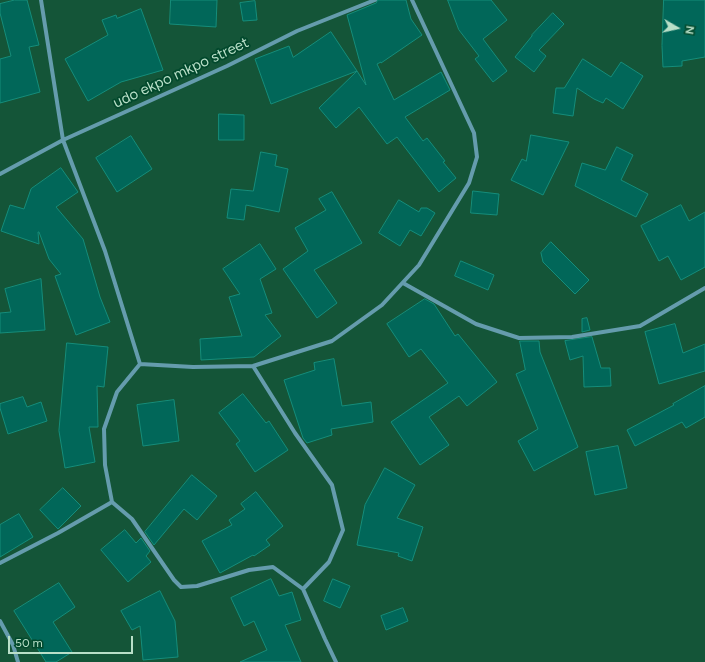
<!DOCTYPE html>
<html>
<head>
<meta charset="utf-8">
<style>
  body { margin:0 }
  #map { position:relative; width:705px; height:662px; overflow:hidden; background:#145538; font-family:Figtree,sans-serif }
  canvas { display:block }
  .north { position:absolute; left:657px; top:8px; width:40px; height:40px; -webkit-text-stroke:3px #02492d; paint-order:stroke; rotate:99deg; font-size:11px; font-weight:700; line-height:16px; text-align:center; color:#b9dfc8 }
  .north::after { content:''; display:block; margin:auto; width:14px; height:18px; background:#b9dfc8; clip-path:polygon(50% 0,100% 100%,50% 72%,0 100%) }
  .scale { position:absolute; left:8px; top:636px; width:125px; height:18px; box-sizing:border-box; border:2px solid #b9dfc8; border-top:0; padding-left:5px; font-size:12px; line-height:14px; white-space:nowrap; color:#b9dfc8; -webkit-text-stroke:3px #02492d; paint-order:stroke }
</style>
</head>
<body>
<div id="map">
<canvas width="705" height="662"></canvas>
<div class="north">N</div>
<div class="scale">50 m</div>
</div>
<script>
const ctx = document.querySelector('canvas').getContext('2d');
ctx.lineJoin = 'round';
function fill(path, color) { ctx.fillStyle = color; ctx.fill(path, 'evenodd'); }
function trace(path, color, width, dash) { ctx.strokeStyle = color; ctx.lineWidth = width; ctx.lineCap = dash ? 'butt' : 'round'; ctx.setLineDash(dash || []); ctx.stroke(path); }
function write(font, color, halo, rows, align = 'center') {
  ctx.font = font + ' Figtree,sans-serif'; ctx.lineWidth = 3.5; ctx.setLineDash([]); ctx.textBaseline = 'middle'; ctx.strokeStyle = halo; ctx.fillStyle = color; for (const [text, x, y, turn = 0] of rows) {
    ctx.save(); ctx.translate(x, y); ctx.rotate((+turn || 0) * Math.PI / 180); ctx.textAlign = isNaN(turn) ? turn : align; if (halo) ctx.strokeText(text, 0, 0); ctx.fillText(text, 0, 0); ctx.restore();
  }
}
const building = new Path2D(`
  M15 0H27L39 45 29 47 40 92 0 103V59L11 56 0 13V4Z
  M171 0H217L216 27 170 24Z
  M378 0H406L411 19 422 35 381 63V62L377 64 394 100 441 72 450 90 405 117 423 141 427 138 445 161 443 162 456 178 439 192 397 137 387 144 359 107 336 128 319 108 357 71 366 85 347 15 376 3Z
  M448 0H491L507 20 483 39 507 71 493 82 475 59 479 56 459 30Z
  M664 0H705V57L682 61V66L663 67 662 46Z
  M255 1 257 20 243 21 240 3Z
  M141 9 163 70 121 82 88 101 65 59 108 35 102 20 116 15 117 18Z
  M553 13 564 24 539 50 546 56 534 72 515 57 532 36V35Z
  M331 32 357 71 271 104 255 59 289 46 293 57Z
  M583 59 611 77 621 62 643 76 623 109 606 98 603 103 594 99 577 88 573 116 553 113 556 88H564Z
  M219 114 244 115V140H219Z
  M531 135 569 142 543 195 511 180 522 159 526 161Z
  M131 136 152 169 117 192 96 158Z
  M617 147 633 155 621 180 648 194 636 217 575 186 582 163 605 170Z
  M261 152 277 155 275 166 288 169 279 212 246 205 244 220 227 218 231 189 253 191Z
  M61 168 78 192 56 207 83 239 100 297 110 322 76 335 55 276 61 274 49 259 39 232H38L39 244 1 231 10 205 24 209 31 189Z
  M473 191 499 194 497 215 471 213Z
  M332 192 362 243 314 270 337 303 317 318 283 269 308 251 295 228 326 210 319 199Z
  M399 200 419 212 421 208H427L435 213 421 236 410 230 400 246 379 233Z
  M681 205 689 221 705 212V267L681 280 668 256 659 261 641 226Z
  M551 242 589 280 575 294 543 262 541 253Z
  M260 244 276 269 260 279 272 313 265 315 281 336 254 357 201 360 200 339 242 336 229 297 240 294 223 269Z
  M461 261 494 275 488 290 455 276Z
  M41 279 45 330 0 333V313L11 312 5 289Z
  M425 299 434 304 455 336 458 334 497 382 467 406 459 396 429 417 449 445 420 465 391 422 448 383 421 349 409 357 387 324Z
  M587 318 590 330 582 332V319Z
  M675 324 683 353 705 344V371L659 384 645 332Z
  M592 337 601 368H610L611 386 584 387 583 356 570 360 565 341Z
  M520 341H539L540 352 578 447 534 471 518 441 538 429 516 374 525 370Z
  M67 343 108 347 104 387 97 386 98 427H89L95 462 65 468 59 431Z
  M334 359 342 406 371 402 373 422 331 429 332 435 307 443 303 438 284 380 315 370 314 363Z
  M705 386V417L686 428 682 422 635 446 627 430 674 405 673 404Z
  M243 394 266 423 269 421 288 450 255 472 236 444 240 441 219 413Z
  M23 397 27 407 41 402 47 421 8 434 0 408V404Z
  M174 400 179 441 143 446 137 405Z
  M618 446 627 488 595 495 586 452Z
  M385 468 415 485 397 518 423 527 412 561 398 556 399 553 357 545 365 505Z
  M192 475 217 496 197 520 184 509 154 545 145 532Z
  M63 488 81 506 58 529 40 510Z
  M256 492 283 526 266 540 270 545 254 556 253 555 220 573 202 541 232 525 229 520 245 509 241 504Z
  M19 514 33 537 0 557V525Z
  M125 530 136 543 141 538 150 551 146 556 151 562 128 582 101 550Z
  M271 579 279 596 292 592 301 620 285 625 301 662H240L267 650 254 621 244 626 231 598Z
  M333 579 350 586 340 608 324 601Z
  M59 583 75 607 53 622 72 652 56 662H46L14 611Z
  M160 591 175 621 178 657 143 660 140 626 132 630 121 611Z
  M403 608 408 621 386 630 381 616Z`);
const minor = new Path2D(`
  M41 0 63 140 105 251 140 364
  M0 174 63 140 227 66 297 31 375 0
  M403 283 476 324 519 338 572 337 640 326 705 288
  M140 364 193 367 253 366 332 341 382 305 419 265 469 183 477 157 474 133 412 0
  M253 366 295 433 332 485 343 530 329 562 303 589
  M112 502 132 519 174 580 181 587 197 586 249 570 273 567 303 589 325 639 336 662
  M0 563 58 533 112 502 105 465 104 429 117 392 140 364
  M0 621 13 645 18 662`);
const streetNames = [
  ["udo ekpo mkpo street",181,73,-25]
];
fill(building, '#016759');
trace(building, '#158d7b', 1);
trace(minor, '#659cad', 4);
write('15px', '#b9dfc8', '#02492d', streetNames);
</script>
</body>
</html>
